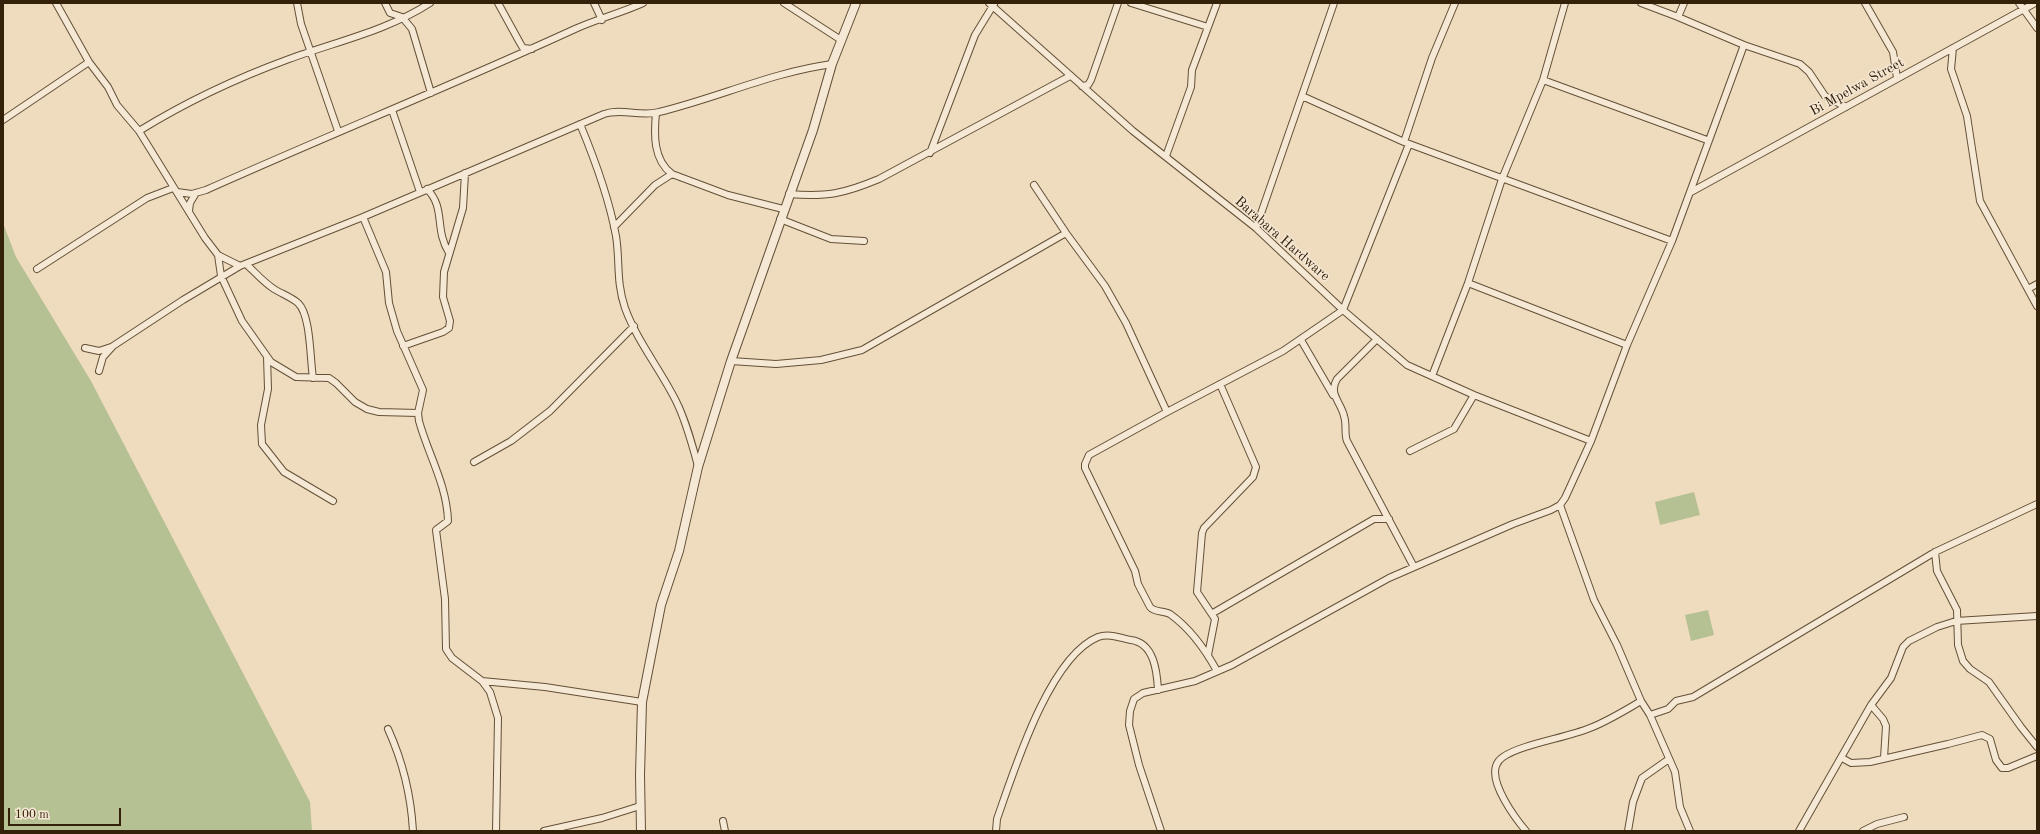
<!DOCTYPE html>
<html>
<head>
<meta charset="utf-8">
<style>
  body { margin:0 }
  #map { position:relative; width:2040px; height:834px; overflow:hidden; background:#efdbbe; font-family:"Old Standard TT",serif }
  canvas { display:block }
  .frame { position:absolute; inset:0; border:4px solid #34210a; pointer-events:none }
  .scale { position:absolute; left:8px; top:808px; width:113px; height:18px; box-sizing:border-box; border:2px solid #34210a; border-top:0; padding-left:5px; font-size:12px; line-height:14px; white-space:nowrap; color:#34210a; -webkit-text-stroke:3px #f5e8d5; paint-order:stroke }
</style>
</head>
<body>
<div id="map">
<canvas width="2040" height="834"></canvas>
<div class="frame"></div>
<div class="scale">100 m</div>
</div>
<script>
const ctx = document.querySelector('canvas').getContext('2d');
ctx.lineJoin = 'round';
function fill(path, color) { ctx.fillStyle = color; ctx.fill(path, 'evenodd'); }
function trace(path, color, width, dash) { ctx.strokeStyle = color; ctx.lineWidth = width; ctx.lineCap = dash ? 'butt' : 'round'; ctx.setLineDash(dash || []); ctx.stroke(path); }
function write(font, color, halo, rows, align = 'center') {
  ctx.font = font + ' "Old Standard TT",serif'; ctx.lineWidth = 3; ctx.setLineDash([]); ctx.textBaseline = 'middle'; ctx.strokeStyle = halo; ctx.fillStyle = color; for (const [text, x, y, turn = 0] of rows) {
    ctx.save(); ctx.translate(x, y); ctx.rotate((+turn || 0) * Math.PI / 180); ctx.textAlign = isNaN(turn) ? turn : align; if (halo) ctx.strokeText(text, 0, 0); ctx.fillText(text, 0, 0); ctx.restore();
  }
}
const green = new Path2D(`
  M3 223 16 257 91 381 310 802 312 831H3Z
  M1694 492 1700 515 1660 525 1655 502Z
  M1708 610 1714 635 1691 641 1685 615Z`);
const minor = new Path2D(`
  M56 3 89 62 108 87 117 105 139 131 205 238 218 255 240 266
  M297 3 301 24 338 131
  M385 3 390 13 402 17 412 29 431 93
  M498 3 520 43 523 48 532 49
  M594 3 602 20
  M784 3 841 40
  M989 3 1133 131 1256 228 1343 310 1407 365 1474 395 1591 441
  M1131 3 1208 27
  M1865 3 1893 52 1897 78
  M2019 3 2037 28
  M1678 17 1684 3
  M1744 45 1800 64 1809 72 1825 96 1846 107
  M1953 48 1951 69 1967 116 1980 201 2037 306
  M1543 80 1707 140
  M1082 86 1088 85 1091 80 1118 3
  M1302 96 1404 142 1672 241
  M392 110 420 192
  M656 113C654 134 653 160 672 174L728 195 783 209
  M3 120 89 62
  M580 124C595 160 609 198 616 236 620 261 616 282 625 308 637 341 660 369 676 401 686 421 692 444 698 466
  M139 131C186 102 237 78 289 59 335 42 389 30 430 3
  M1404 142 1432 58 1455 3
  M930 153 975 35 994 4
  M1166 156 1191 87 1192 70 1217 3
  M1034 185 1066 233 1105 286 1126 323 1167 412
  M427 189C446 208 434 229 449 253
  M177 192 192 194 206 190C329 135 453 85 575 29 597 19 621 13 643 3
  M1691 192 2035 3
  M789 194C827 197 843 194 879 179L1070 76
  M189 211 190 203 196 193
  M363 217 386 272 389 303 397 331 423 390 418 413 419 421C428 454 447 485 448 521L436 530 445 599 446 649 452 658 482 681 490 692 498 718 496 831
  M780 219 831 239 864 241
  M614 227 655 185 672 174
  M1256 228 1334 3
  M218 255 221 276 242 321 271 362 296 377 329 378 336 383 355 402 367 409 379 412 418 413
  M246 264C255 272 263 282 274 289 282 294 291 297 298 303 311 315 310 360 313 378
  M37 269 147 198 173 188
  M1468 283 1627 345
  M2028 289 2037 284
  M1377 339 1337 379C1328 394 1341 402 1344 416 1347 425 1344 433 1347 441L1414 567
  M1301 340 1333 395
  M403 346 443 332 449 328 450 321 443 297 444 272 463 208 465 173
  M85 348 99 351 111 347
  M267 357 268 389 261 425 262 444 284 472 333 501
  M731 361 776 364 821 360 862 350 1066 233
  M99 371 103 357 113 346 183 300 240 266 363 217 604 114C622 108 641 117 659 112 717 98 773 72 832 64
  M1432 376 1468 283 1502 179 1543 80 1565 3
  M1410 451 1454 429 1474 395
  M474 462 511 441 550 411 634 326
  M1560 505 1594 600 1617 645 1641 701 1650 715 1675 772 1680 807 1690 831
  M1935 552 1937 571 1957 610 1958 645 1963 661 1970 669 1989 682 2021 727 2037 747
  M1213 613 1374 519H1389
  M1208 655 1215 619 1197 592 1202 533 1204 528 1253 477 1256 467 1220 384
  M1217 671C1205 649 1191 629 1170 614 1163 610 1155 613 1150 607L1138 584 1135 571 1085 468V464L1089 455 1167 412 1283 351 1343 310 1409 144
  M482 681 545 687 642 702
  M1871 705 1883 719 1886 726 1884 758
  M1650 715 1668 709 1676 701 1693 697 1935 552 2037 504
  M388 729C403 762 411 795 413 831
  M1842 758 1851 763 1870 762 1948 744 1982 735 1990 739 1996 760 2002 768H2008L2037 756
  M723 821 725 831
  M544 831 602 818 640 806
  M996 831 997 819C1014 771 1049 657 1098 637 1109 633 1120 638 1131 640 1154 643 1157 671 1158 690
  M1161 831 1139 765 1129 725 1130 711 1134 699 1143 693 1195 681 1232 665 1389 578 1513 524 1551 510 1560 505 1565 498 1591 441 1627 345 1672 241 1744 45 1678 17 1641 3
  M1526 831C1515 818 1490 784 1496 766 1497 763 1500 759 1503 757 1522 744 1566 738 1590 728 1608 721 1624 711 1641 701
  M1628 831 1633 802 1642 778 1669 759
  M1799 831 1871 705 1891 678 1903 647 1909 641 1937 627 1956 621 2037 616
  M1863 831 1877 824 1904 817`);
const tertiary = new Path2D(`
  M641 831 640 775 642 702 661 605 679 551 698 467 731 361 813 130 832 64 856 3`);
const streetNames = [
  ["Bi Mpelwa Street",1857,87,-29],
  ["Barabara Hardware",1282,239,41]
];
fill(green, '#b6c193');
trace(minor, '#635037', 8);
trace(tertiary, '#635037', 10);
trace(minor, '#f5e8d5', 6);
trace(tertiary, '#f5e8d5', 8);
write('14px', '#34210a', '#f5e8d5', streetNames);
</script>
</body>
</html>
